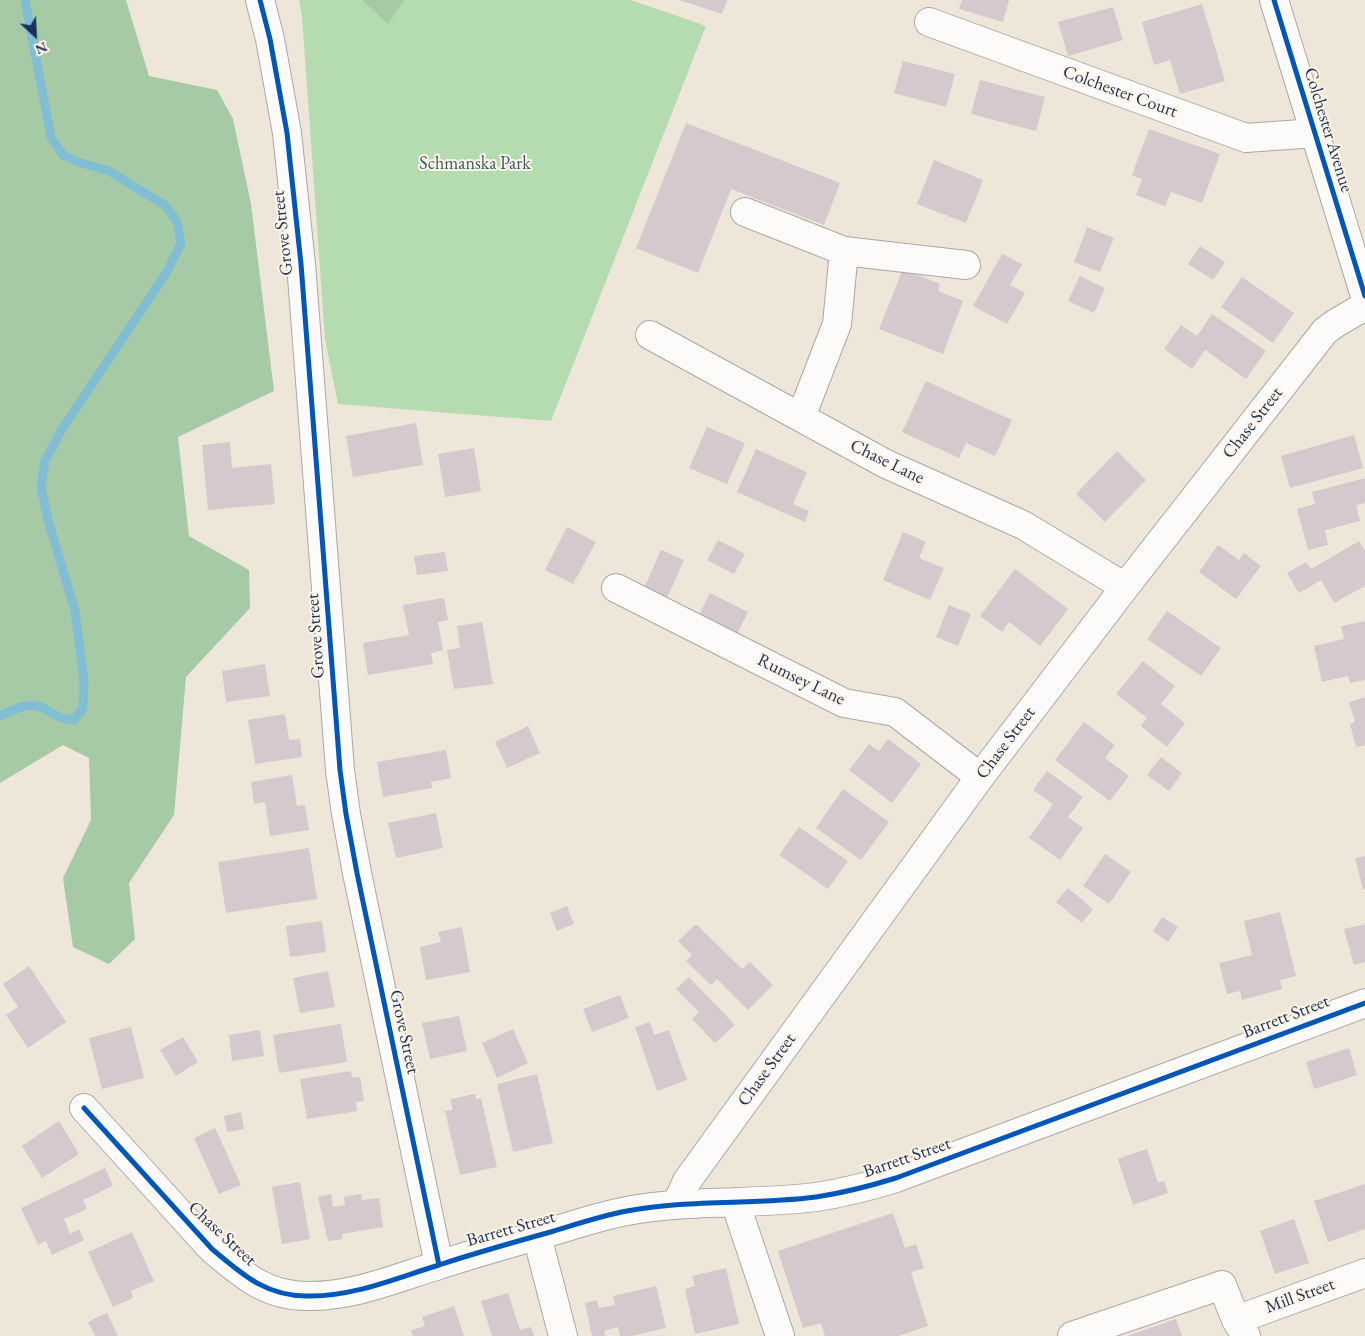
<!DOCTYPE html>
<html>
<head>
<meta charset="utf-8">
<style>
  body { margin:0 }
  #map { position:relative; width:1365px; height:1336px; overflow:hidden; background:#eee6d9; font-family:"EB Garamond",serif }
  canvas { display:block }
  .north { position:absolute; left:10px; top:10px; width:50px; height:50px; -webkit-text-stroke:4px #fcf5e5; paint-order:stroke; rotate:155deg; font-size:14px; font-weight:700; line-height:20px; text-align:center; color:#1b2f5e }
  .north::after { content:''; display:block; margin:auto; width:18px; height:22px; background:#1b2f5e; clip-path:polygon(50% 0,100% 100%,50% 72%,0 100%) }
</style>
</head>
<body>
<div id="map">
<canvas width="1365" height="1336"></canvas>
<div class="north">N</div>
</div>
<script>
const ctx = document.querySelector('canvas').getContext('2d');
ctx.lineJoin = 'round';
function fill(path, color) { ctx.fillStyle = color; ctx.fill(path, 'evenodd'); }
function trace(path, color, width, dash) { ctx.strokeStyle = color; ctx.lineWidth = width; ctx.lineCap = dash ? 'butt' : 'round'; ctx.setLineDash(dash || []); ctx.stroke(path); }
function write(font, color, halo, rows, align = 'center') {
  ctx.font = font + ' "EB Garamond",serif'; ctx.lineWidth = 4; ctx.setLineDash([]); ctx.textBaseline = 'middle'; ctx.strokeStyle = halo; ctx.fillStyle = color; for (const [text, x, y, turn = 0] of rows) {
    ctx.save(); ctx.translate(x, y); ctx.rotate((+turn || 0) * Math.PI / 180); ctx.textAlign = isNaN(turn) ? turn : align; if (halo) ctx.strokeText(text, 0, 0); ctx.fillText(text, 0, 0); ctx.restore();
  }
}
const green = new Path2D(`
  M299 0H631L706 26 551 421 338 404 325 339 302 17Z`);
const forest = new Path2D(`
  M0 0H126L149 76 217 90 233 119 251 204 274 391 178 437 189 536 249 570 250 608 186 677 174 815 129 883 135 939 109 964 73 947 63 878 91 820 89 758 63 745 0 783Z
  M362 0H404L388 24Z`);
const stream = new Path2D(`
  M0 716C11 711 25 703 38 706 51 710 59 721 74 720L83 708 84 681 75 611 48 520 41 487 45 461 61 431 167 272 181 243 177 222 166 206 109 171 78 162 63 155 51 137 25 0`);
const building = new Path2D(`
  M679 0H727L722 14Z
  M962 0H1009L1003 22 959 9Z
  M1202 4 1225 81 1180 94 1170 60 1154 65 1142 22Z
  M1113 7 1123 40 1068 56 1058 22Z
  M903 61 955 74 946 107 894 93Z
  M980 80 1045 97 1036 131 971 114Z
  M686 123 840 183 824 225 731 189 698 273 636 248Z
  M1149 129 1220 154 1202 203 1171 192 1165 206 1136 195 1142 179 1132 175Z
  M934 160 983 180 966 223 917 204Z
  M1087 227 1114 238 1100 272 1074 262Z
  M1200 246 1225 262 1213 280 1188 264Z
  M1002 254 1022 264 1010 285 1025 293 1007 324 973 306Z
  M903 269 940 284 938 291 963 301 943 354 879 329Z
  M1080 276 1105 288 1094 313 1068 301Z
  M1242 277 1294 313 1273 343 1221 307Z
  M1212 314 1266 351 1246 379 1205 350 1192 369 1164 349 1181 325 1197 336Z
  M926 381 1012 420 995 456 966 443 959 458 902 432Z
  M416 423 423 465 353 477 346 436Z
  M707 427 745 443 727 484 689 468Z
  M1354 435 1363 468 1290 488 1281 456Z
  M230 442 232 468 271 464 275 504 208 510 202 445Z
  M474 448 481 491 445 497 438 454Z
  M756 449 807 472 793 504 809 511 805 522 737 492Z
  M1117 451 1146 480 1105 522 1076 494Z
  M1365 478V503L1356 505 1360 521 1325 530 1328 545 1308 550 1297 509 1315 504 1312 492Z
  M567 527 596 542 573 584 545 570Z
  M903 532 926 542 919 558 944 568 930 600 883 580Z
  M718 540 745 554 734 574 707 560Z
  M1359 541 1365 551V586L1334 603 1321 580 1299 593 1287 573 1306 562 1311 569Z
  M1218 545 1239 560 1244 553 1261 566 1236 599 1199 572Z
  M661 550 684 560 664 605 641 595Z
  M445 552 448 571 417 575 414 556Z
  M1015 569 1068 609 1040 646 1009 622 1002 632 980 616Z
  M710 593 748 612 735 638 697 619Z
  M444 598 448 620 438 622 443 650 431 653 433 664 368 675 363 643 409 635 403 605Z
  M949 605 971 614 958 646 936 637Z
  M1167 611 1221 648 1201 676 1147 639Z
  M1365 621V680L1350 683 1348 676 1322 682 1314 646 1344 639 1341 626Z
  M482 622 493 684 454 689 447 650 460 648 457 626Z
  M1143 661 1175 686 1161 704 1185 723 1167 747 1141 726 1147 718 1116 694Z
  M265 664 270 696 226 702 222 671Z
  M1365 697V745L1356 747 1350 724 1355 722 1349 702Z
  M285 714 289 740 300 739 302 757 255 764 248 720Z
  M1084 722 1115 745 1105 758 1129 776 1110 801 1055 760Z
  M528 726 540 753 507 768 495 742Z
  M888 739 921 764 892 803 849 770 869 744 879 751Z
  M446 750 451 778 431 782 432 788 383 797 377 762Z
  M1161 757 1182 773 1169 791 1147 775Z
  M1047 771 1083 797 1068 817 1083 828 1060 860 1029 838 1053 804 1033 790Z
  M292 775 297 806 305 805 309 830 270 836 265 802 254 804 251 782Z
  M843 789 889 822 861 860 816 828Z
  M436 813 443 848 396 858 388 823Z
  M799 827 848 861 828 889 779 855Z
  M309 848 317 899 226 913 218 862Z
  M1105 854 1131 872 1109 904 1083 886Z
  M1365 856V889H1363L1355 858Z
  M1068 888 1093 909 1082 923 1056 902Z
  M567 906 574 924 557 931 550 913Z
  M1280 912 1296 976 1280 980 1282 989 1242 1000 1240 991 1227 994 1219 963 1252 955 1244 921Z
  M1162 917 1178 927 1168 942 1153 931Z
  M322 921 326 952 290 957 286 926Z
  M696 924 742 969 750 962 773 985 748 1010 717 979 711 985 686 961 692 955 678 941Z
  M1365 924V962L1354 965 1344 929Z
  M462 927 470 972 426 980 420 947 441 942 438 932Z
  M29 966 66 1022 28 1048 6 1015 18 1007 3 984Z
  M328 971 335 1007 300 1013 293 978Z
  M689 977 735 1025 715 1043 692 1019 699 1012 676 989Z
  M620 995 629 1018 592 1032 583 1009Z
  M459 1016 467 1051 430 1059 422 1023Z
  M650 1022 654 1035 669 1030 687 1080 657 1091 635 1027Z
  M341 1024 347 1062 279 1073 273 1035Z
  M131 1027 144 1078 102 1089 89 1038Z
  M513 1029 528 1063 497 1078 482 1043Z
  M260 1030 264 1056 232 1061 229 1035Z
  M183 1037 198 1062 176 1076 160 1050Z
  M1349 1048 1357 1075 1314 1089 1306 1062Z
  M351 1071 352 1078 360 1077 364 1101 356 1102 357 1111 307 1119 300 1079Z
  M537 1074 553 1143 513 1152 497 1084Z
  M475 1094 476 1100 481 1098 497 1167 460 1175 445 1111 453 1110 450 1099Z
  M241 1112 244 1129 227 1132 224 1116Z
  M59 1121 79 1154 42 1178 22 1146Z
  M215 1128 241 1185 219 1194 194 1138Z
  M1147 1149 1158 1183 1164 1181 1168 1193 1133 1205 1118 1159Z
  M105 1168 113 1186 83 1200 87 1209 64 1219 70 1234 79 1229 84 1240 52 1255 46 1241 38 1245 21 1208Z
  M300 1182 310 1239 282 1244 272 1187Z
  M1365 1184V1229L1328 1242 1314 1201Z
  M331 1194 333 1207 345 1205 344 1197 361 1194 362 1200 379 1198 383 1227 342 1234 343 1239 328 1241 318 1197Z
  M893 1213 905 1248 916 1244 924 1268 911 1272 928 1326 898 1336H825L821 1323 803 1328 778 1251Z
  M1294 1219 1309 1263 1275 1274 1260 1231Z
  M132 1232 154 1281 131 1291 133 1298 113 1307 88 1252Z
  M726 1268 739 1324 695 1334 685 1289 695 1286 692 1276Z
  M656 1286 666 1328 631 1336H620L618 1327 604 1331 605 1336H592L585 1303 597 1300 599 1308 615 1305 613 1296Z
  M508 1293 520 1330 531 1327 534 1336H492L481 1301Z
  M454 1306 464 1336H413L411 1330 425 1326 422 1317Z
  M107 1313 118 1336H95L88 1322Z
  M1176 1319 1182 1336H1127Z`);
const minor = new Path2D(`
  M260 0 270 39 287 133 301 264 340 770 346 814 357 873 439 1265
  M929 22 1246 138 1315 133
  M745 212 844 251
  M650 335 886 464 1023 525 1125 587
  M801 417 837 324 844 251 966 265
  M616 588 844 703 895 712 980 777
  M84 1108 212 1249C242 1274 265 1296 307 1296 353 1297 396 1278 439 1265 475 1253 511 1243 547 1233 574 1225 600 1216 627 1211 688 1199 755 1205 816 1197 843 1193 870 1186 896 1178L1365 1003
  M735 1202 780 1336
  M676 1205 687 1181 980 777 1125 587 1325 331 1336 323 1365 306
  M537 1236 563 1336
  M1236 1320 1365 1273
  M1072 1336 1222 1285 1236 1320 1246 1336`);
const major = new Path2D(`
  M1274 0 1365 296`);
const cycleway = new Path2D(`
  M260 0 270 39 287 133 301 264 340 770 346 814 357 873 439 1265
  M1274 0 1365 296
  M84 1108 212 1249C242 1274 265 1296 307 1296 353 1297 396 1278 439 1265 475 1253 511 1243 547 1233 574 1225 600 1216 627 1211 688 1199 755 1205 816 1197 843 1193 870 1186 896 1178L1365 1003`);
const streetNames = [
  ["Colchester Court",1120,92,20],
  ["Colchester Avenue",1328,130,73],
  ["Grove Street",283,233,-96],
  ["Chase Street",1253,423,-52],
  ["Chase Lane",887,462,26],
  ["Grove Street",316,636,-94],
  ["Rumsey Lane",801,680,26],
  ["Chase Street",1006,743,-53],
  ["Barrett Street",1286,1017,-21],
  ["Grove Street",404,1032,78],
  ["Chase Street",767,1070,-54],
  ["Barrett Street",907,1158,-19],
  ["Barrett Street",511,1229,-16],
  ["Chase Street",222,1234,43],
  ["Mill Street",1300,1296,-20]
];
const parkNames = [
  ["Schmanska Park",475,164]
];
fill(green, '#b5dbb0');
fill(forest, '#a6caa5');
trace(stream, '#82bed3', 9);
fill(building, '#d5c9cd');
trace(minor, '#aaa8a6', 30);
trace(major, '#aaa8a6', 30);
trace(minor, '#fcfbf9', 28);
trace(major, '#fcfbf9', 28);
trace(cycleway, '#0057b8', 5);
write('18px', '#1b2f5e', '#fcf5e5', streetNames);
write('18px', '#36586a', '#fcf5e5', parkNames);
</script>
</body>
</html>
